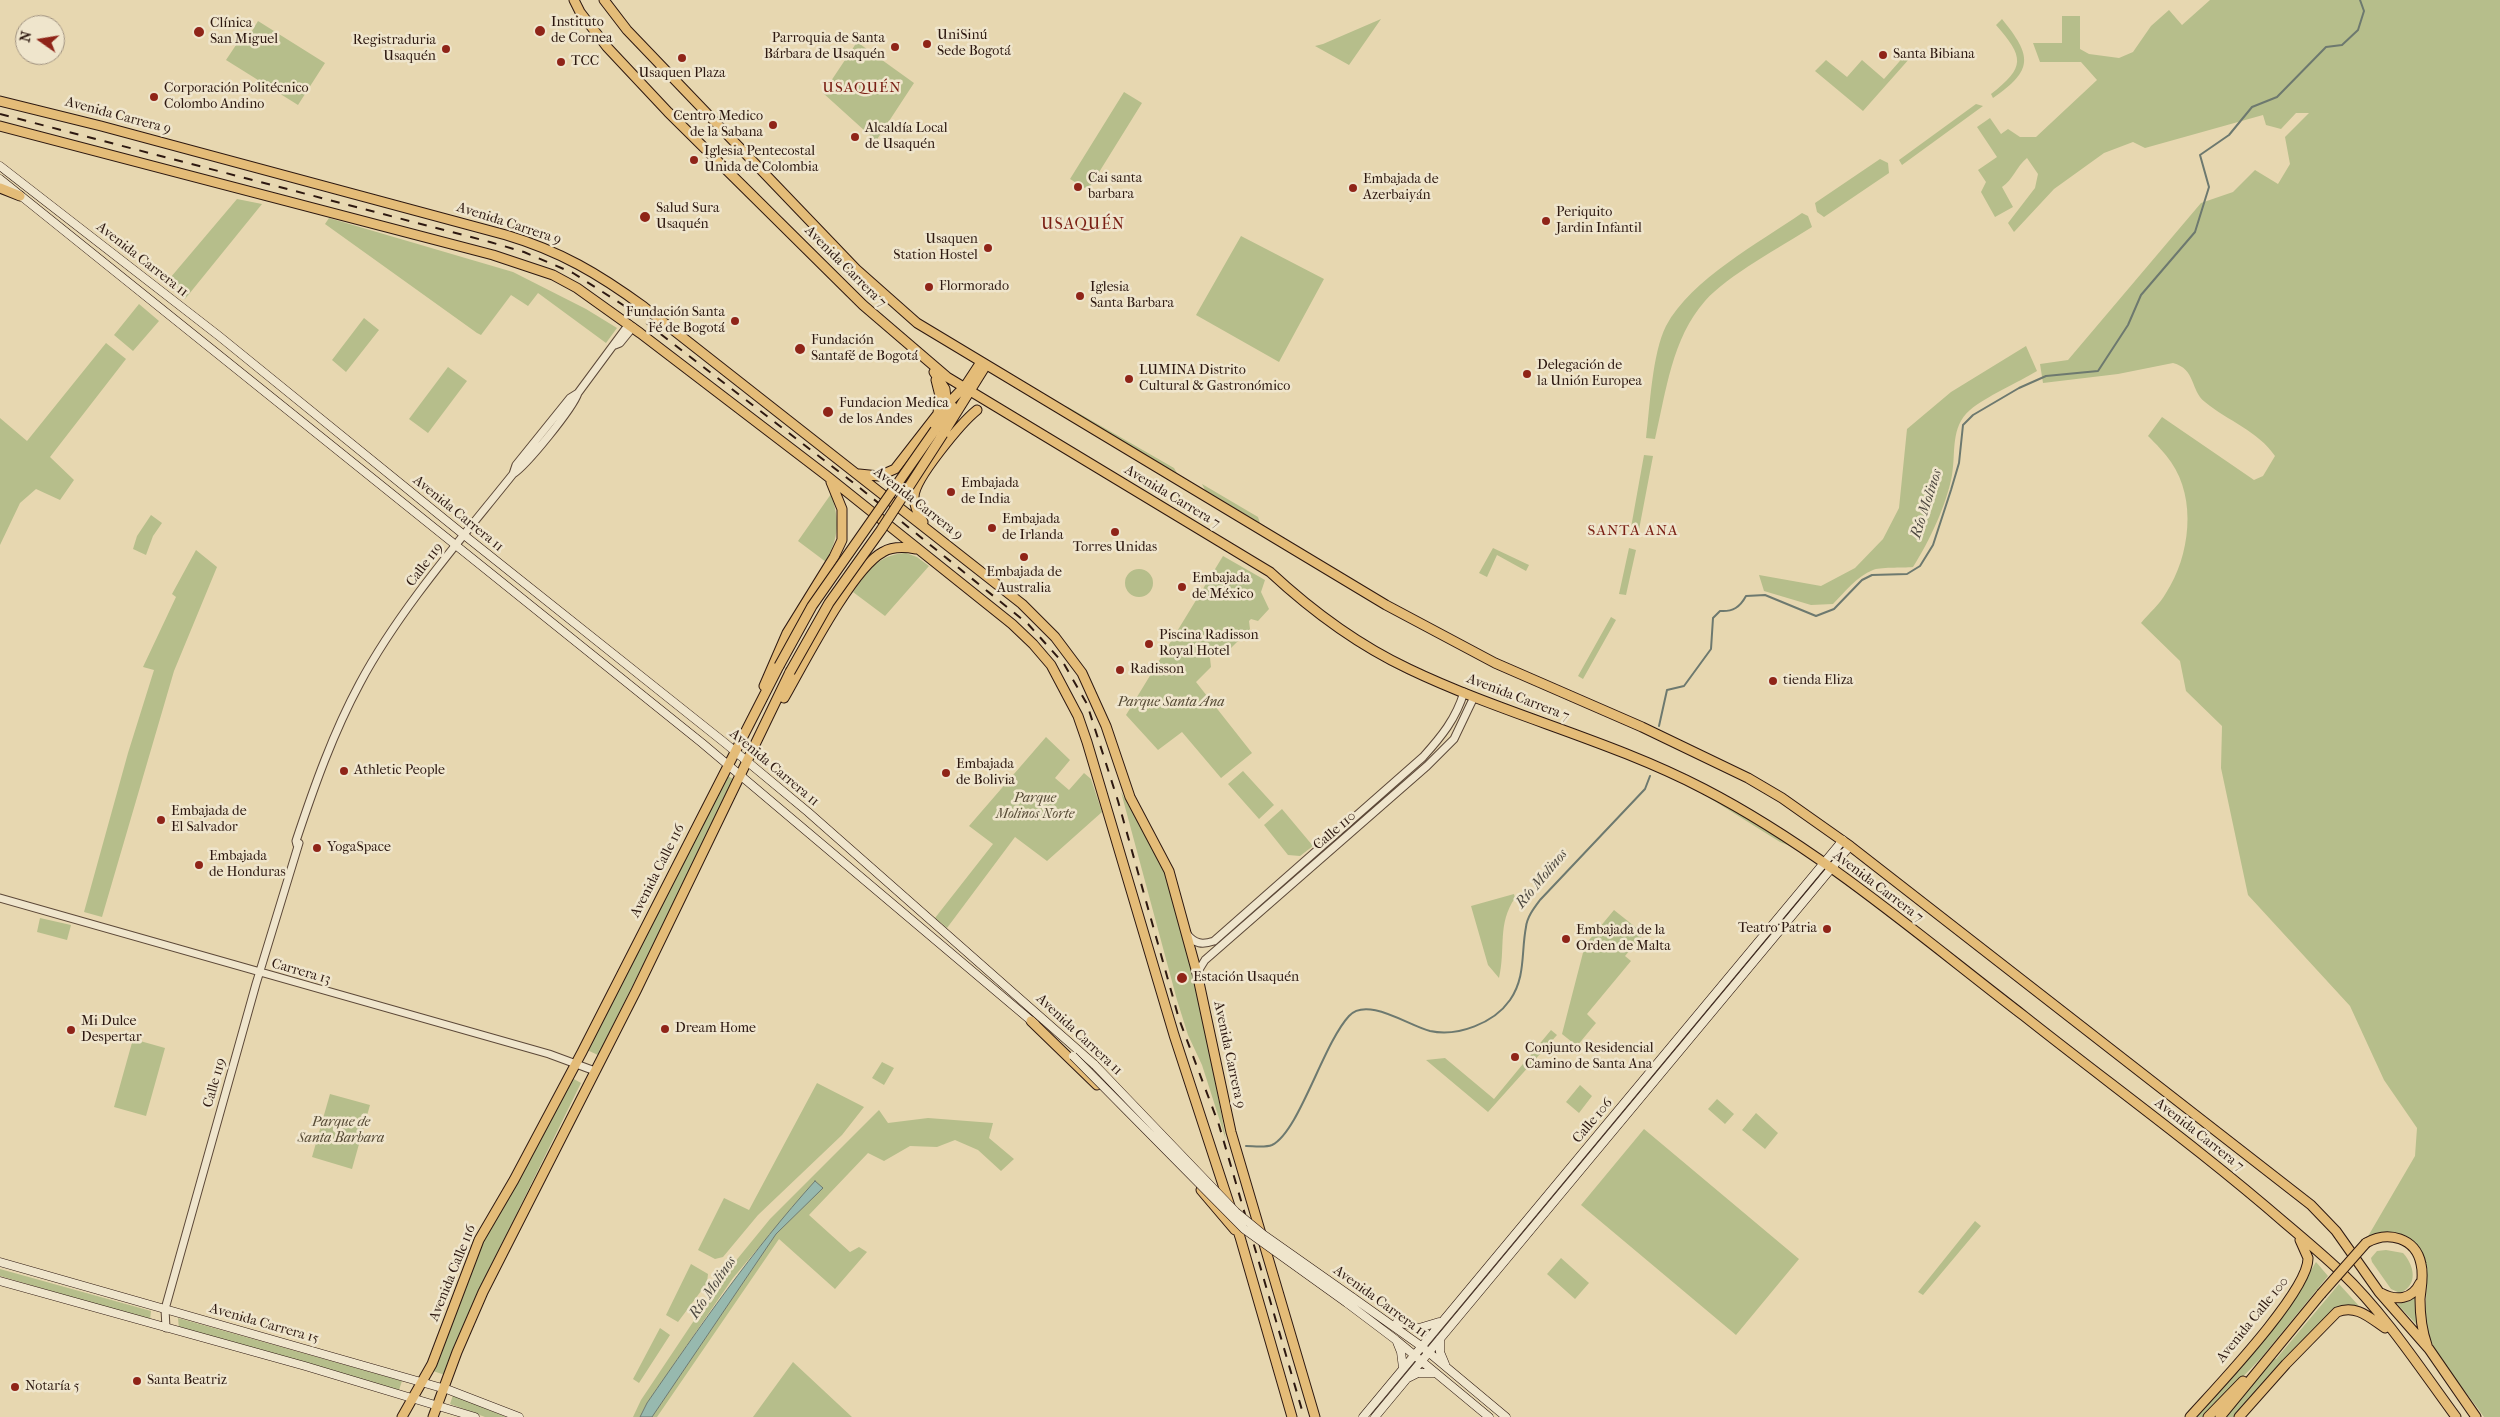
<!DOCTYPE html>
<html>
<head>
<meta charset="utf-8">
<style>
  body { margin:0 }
  #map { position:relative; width:2500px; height:1417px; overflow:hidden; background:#e7d7b0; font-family:"IM FELL French Canon",serif }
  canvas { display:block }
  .north { position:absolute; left:15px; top:15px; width:50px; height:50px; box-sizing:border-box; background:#efe5cc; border:1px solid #a19381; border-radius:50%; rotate:283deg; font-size:14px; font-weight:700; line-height:20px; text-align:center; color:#2d1810 }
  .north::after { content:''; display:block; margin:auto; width:18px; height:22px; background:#8f2418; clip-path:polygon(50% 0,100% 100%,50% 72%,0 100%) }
</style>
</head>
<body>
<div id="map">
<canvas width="2500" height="1417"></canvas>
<div class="north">N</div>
</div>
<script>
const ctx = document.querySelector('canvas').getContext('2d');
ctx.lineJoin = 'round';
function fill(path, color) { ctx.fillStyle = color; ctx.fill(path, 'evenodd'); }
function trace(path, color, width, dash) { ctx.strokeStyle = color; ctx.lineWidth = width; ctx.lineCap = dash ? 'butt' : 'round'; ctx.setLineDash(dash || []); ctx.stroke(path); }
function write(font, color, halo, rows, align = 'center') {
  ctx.font = font + ' "IM FELL French Canon",serif'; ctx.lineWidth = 5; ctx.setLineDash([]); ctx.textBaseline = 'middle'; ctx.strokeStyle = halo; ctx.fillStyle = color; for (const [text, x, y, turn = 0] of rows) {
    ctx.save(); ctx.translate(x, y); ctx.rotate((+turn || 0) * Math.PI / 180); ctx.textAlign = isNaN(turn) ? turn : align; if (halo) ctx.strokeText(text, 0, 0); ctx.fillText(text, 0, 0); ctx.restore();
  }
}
const green = new Path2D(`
  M2210 0H2500V1417H2484C2469 1395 2437 1358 2428 1335 2418 1308 2444 1246 2401 1236 2388 1233 2379 1233 2367 1238L2415 1156 2417 1128 2384 1080 2350 1006 2248 895 2221 768 2222 726 2186 691 2180 661 2141 623C2149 613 2160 604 2166 593 2190 556 2197 499 2171 462 2165 453 2156 444 2148 436L2162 417 2254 480 2263 476 2275 456C2258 431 2228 421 2205 402 2190 390 2196 369 2173 363L2118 374 2043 383 2040 364 2068 360 2201 203 2233 192 2255 170 2278 184 2290 164 2285 137 2309 113H2296L2281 129 2266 125 2263 115 2145 148 2133 142 2104 153 2054 189 2014 232 2008 223 2035 188 2038 174 2027 158C2016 167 2013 180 2002 187L2013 207 1995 217 1981 192 1986 182 1978 170 1997 157 1977 127 1990 118 2001 134 2008 129 2020 137H2036L2097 80 2081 62H2040L2033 43H2062V16H2080V49L2089 54 2119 58 2133 52 2151 26 2169 10 2182 25Z
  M1381 19 1349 65 1315 46 1323 44Z
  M2002 19C2032 56 2034 70 1993 98L1991 94C2026 67 2024 57 1996 25Z
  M258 21 325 63 298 105 226 60 238 42 246 41Z
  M857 42 914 83 876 141 823 93Z
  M1906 54 1910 58 1863 111 1815 71 1826 60 1847 77 1862 60 1884 79Z
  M1124 92 1142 103 1088 190 1070 179Z
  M1976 104 1983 106 1902 165 1899 160Z
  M1880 159 1888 163 1889 173 1824 217 1817 212 1815 203Z
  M237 199 262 204 185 299 165 284Z
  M1802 213 1808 216 1812 227C1781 247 1728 275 1705 301 1672 338 1666 392 1655 439L1646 438C1650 407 1652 354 1666 326 1691 279 1759 243 1802 213Z
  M329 218 513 272 586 309 617 328 606 343 538 293 528 306 511 295 481 335 477 333 325 224Z
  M1241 236 1324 279 1279 362 1196 315Z
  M139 304 159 321 133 351 114 335Z
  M364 318 379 330 346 372 332 360Z
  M106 343 126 359 50 457 74 480 60 500 36 489 20 503 0 545V418L27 441Z
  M2026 346 2037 371C2019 382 1985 397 1970 410 1950 427 1956 453 1952 475 1947 504 1929 542 1913 567 1902 568 1879 567 1873 570 1857 576 1845 592 1833 604L1811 605 1764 591 1759 575 1821 586 1855 568 1883 539 1899 508 1907 429 1951 392Z
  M448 367 467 381 428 433 409 419Z
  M1058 404 1068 407 1174 468 1177 473Z
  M1644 455 1653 456 1638 535 1630 533Z
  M1202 484 1258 517 1260 523 1205 490Z
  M831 494C840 522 839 535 826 562L798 541Z
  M151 515 162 523 153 536 146 555 133 549 137 536Z
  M1493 548 1529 565 1526 571 1497 555 1487 577 1479 573Z
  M1629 548 1636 550 1626 595 1619 594Z
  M196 550 217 567 174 671 102 917 84 912 128 753 154 670 143 667 176 597 172 594Z
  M906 553 917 557 929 566 885 616 853 592C868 570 878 555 906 553Z
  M1223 556 1265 580 1261 592 1269 609 1258 621 1251 619 1249 621 1250 629 1224 655 1213 654 1210 658 1211 667 1196 682 1252 753 1221 778 1182 732 1158 750 1126 715Z
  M1125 583a14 14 0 1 1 28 0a14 14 0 1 1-28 0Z
  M1611 617 1616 620 1583 679 1578 676Z
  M1046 737 1070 760 1055 778 1069 790 1084 773 1091 779 1102 812 1047 861 1015 837 947 928 935 918 993 844 969 826Z
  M1243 771 1274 805 1259 819 1228 784Z
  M726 775 735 780 598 1055 587 1050Z
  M1406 777 1404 781 1304 871 1302 869Z
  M1692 787 1726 804 1795 848 1780 842Z
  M1121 792 1162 865 1186 946 1206 1029 1226 1140 1202 1065 1188 1035 1177 1000Z
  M1282 809 1313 846 1300 856 1288 855 1264 825Z
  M1514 894 1515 898C1497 924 1506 948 1499 978L1488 965 1471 906Z
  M1614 910 1644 934 1625 956 1631 961 1587 1014 1596 1023 1577 1046 1562 1034 1585 945Z
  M40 918 71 925 67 940 37 932Z
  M1551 1030 1557 1035 1488 1112 1426 1060 1445 1058 1494 1099Z
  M133 1039 165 1048 146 1116 114 1107Z
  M882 1062 894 1068 884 1085 872 1078Z
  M572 1078 581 1083 474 1300 445 1375 433 1371 481 1244Z
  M817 1083 864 1107 842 1135 758 1215 723 1257 715 1259 698 1250 724 1198 749 1210Z
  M1580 1085 1592 1096 1579 1113 1566 1102Z
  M330 1094 370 1105 352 1169 312 1157Z
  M1717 1099 1734 1114 1725 1124 1708 1109Z
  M879 1110 888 1123 928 1118 993 1123 989 1138 1014 1159 1001 1171 978 1150 955 1140 937 1147 910 1146 884 1161 868 1153 809 1215 850 1252 859 1247 867 1252 835 1289 779 1239 657 1417H652L776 1234 822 1188 815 1181 733 1278 647 1403 640 1417H633L641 1400 725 1274 770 1219Z
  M1756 1113 1778 1133 1765 1149 1742 1130Z
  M1644 1129 1799 1259 1736 1335 1581 1205Z
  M1975 1221 1981 1226 1923 1295 1918 1292Z
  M2386 1250 2403 1253C2414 1265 2419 1285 2400 1293L2391 1289 2372 1262 2371 1258 2377 1251Z
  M1561 1258 1589 1283 1575 1299 1547 1274Z
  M2316 1262 2328 1276 2262 1357 2204 1417H2195L2294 1298Z
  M691 1264 708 1274 707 1283 678 1322 666 1315Z
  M0 1269 151 1311 150 1320 0 1276Z
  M2339 1284 2359 1306C2343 1305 2335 1310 2323 1320L2234 1417H2224L2273 1357 2276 1359Z
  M2418 1293 2419 1327 2397 1304 2410 1301Z
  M178 1318 402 1381 399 1390 179 1329Z
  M660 1328 670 1335 639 1383 633 1379Z
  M793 1362 852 1417H753Z
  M453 1395 506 1417H485L450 1404Z`);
const water = new Path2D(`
  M815 1181 823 1188 776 1234 652 1417H640L647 1403C701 1325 751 1252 815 1181Z`);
const stream = new Path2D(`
  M1659 726 1667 690 1684 686 1711 649 1713 618 1720 611C1733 612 1740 607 1746 596L1765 595 1816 616 1834 609 1862 580 1872 575 1907 574 1920 566 1933 545 1951 490 1959 463 1963 425 1973 415 2019 388 2046 376 2098 371 2128 325 2141 295 2195 232 2209 187 2200 155 2229 135 2252 107 2277 97 2326 47 2342 45 2358 30 2364 11 2360 0
  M1246 1146C1253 1146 1265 1148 1272 1145 1299 1132 1323 1044 1349 1016 1367 996 1409 1026 1430 1031 1458 1037 1494 1023 1510 1000 1526 977 1521 952 1526 927 1527 917 1534 908 1540 900L1645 789 1650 776`);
const tertiary = new Path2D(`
  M615 345 620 343 633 327
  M513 474C527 465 573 408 578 393
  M297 845 296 841C314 787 333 733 360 683 399 610 461 539 513 474L516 465 570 398 578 393 629 324
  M0 898 549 1054 595 1071
  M1187 934C1195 944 1202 945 1214 941L1423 757C1441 737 1456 719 1464 692
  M1197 973 1205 960 1427 766 1454 739 1474 697
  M166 1328 165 1309 256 984 299 843`);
const secondary = new Path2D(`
  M0 166 219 336 464 535 725 743 808 812 1095 1065
  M0 179 702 743 1035 1024
  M0 1262 449 1390 519 1417
  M0 1281 305 1366 475 1417
  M1352 1297 1421 1346 1506 1417
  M1347 1303 1396 1340 1489 1417
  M1397 1322 1419 1328 1439 1322
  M1440 1339V1352L1445 1364
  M1397 1342 1401 1352 1403 1368
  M1408 1378 1418 1373H1435
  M1363 1417 1843 840
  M1375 1417 1850 846`);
const primary = new Path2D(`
  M574 0 580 12 607 47 668 112 863 305 947 377 1270 572C1312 611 1358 645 1409 669 1505 715 1610 740 1704 789 1820 849 1921 937 2024 1016 2111 1085 2201 1150 2285 1223 2304 1239 2323 1255 2341 1272 2385 1314 2420 1368 2456 1417
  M604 0 627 30 856 269 917 323 1386 605 1495 663 1642 727 1748 778 1782 798 1850 846 2311 1205 2336 1231 2379 1292 2429 1349 2476 1417
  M0 101 101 126 506 235C560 251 599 274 644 307L1022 604 1055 637 1082 673 1106 726 1130 797 1169 871 1197 973 1231 1132 1315 1417
  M0 126 493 255 553 275 577 288 640 333 827 476 1012 624 1033 644 1051 665 1078 716 1087 742 1174 1035 1240 1237 1292 1417
  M0 188 20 196
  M934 372 945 389 947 407
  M936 380 940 396 938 413
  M962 391 981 362
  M935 430 952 406
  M943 434 986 365
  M859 474 879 476 895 469 937 415 964 387
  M923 522C918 514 914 506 914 497 914 479 962 422 977 410
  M764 686 787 633 834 557 842 540V509L831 482
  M784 698C803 665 852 568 883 552 893 546 905 547 916 549
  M1031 1021 1097 1085
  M1201 1190 1235 1230
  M2366 1243C2388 1230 2416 1238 2421 1264 2424 1276 2421 1288 2420 1299 2420 1315 2422 1331 2427 1345
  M2381 1293C2396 1301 2412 1300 2420 1283
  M402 1417 432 1364 479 1240 514 1180 582 1052 779 666
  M433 1417 457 1352 483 1292 636 991 790 672
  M2190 1417C2215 1389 2309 1291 2308 1258L2300 1240
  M2208 1417 2243 1381
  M2220 1417 2321 1294
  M2239 1417 2286 1364 2337 1312C2356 1304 2370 1318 2385 1328`);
const rail = new Path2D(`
  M0 114 490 242 524 252 573 273 623 305 855 484 1028 624 1064 664 1087 704 1118 801 1179 1019 1219 1125 1304 1417`);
const secondaryBridge = new Path2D(`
  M1073 1056 1244 1229 1347 1303
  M1095 1065 1236 1212 1264 1235 1352 1297`);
const primaryBridge = new Path2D(`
  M779 666 812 606 935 430
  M790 672 829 603 881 530 943 434
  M2321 1294 2366 1243`);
const markers = [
  [540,31,6,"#8f2418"],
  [199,32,6,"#8f2418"],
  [927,44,5,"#8f2418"],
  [895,47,5,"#8f2418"],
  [446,49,5,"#8f2418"],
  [1883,55,5,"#8f2418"],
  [682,58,5,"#8f2418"],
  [561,62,5,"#8f2418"],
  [154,97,5,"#8f2418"],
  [773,125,5,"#8f2418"],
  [855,137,5,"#8f2418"],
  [694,160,5,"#8f2418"],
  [1078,187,5,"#8f2418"],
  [1353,188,5,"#8f2418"],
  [645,217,6,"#8f2418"],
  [1546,221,5,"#8f2418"],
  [988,248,5,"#8f2418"],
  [929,287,5,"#8f2418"],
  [1080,296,5,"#8f2418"],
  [735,321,5,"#8f2418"],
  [800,349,6,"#8f2418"],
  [1527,374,5,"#8f2418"],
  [1129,379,5,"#8f2418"],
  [828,412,6,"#8f2418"],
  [951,492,5,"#8f2418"],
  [992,528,5,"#8f2418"],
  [1115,532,5,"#8f2418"],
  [1024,557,5,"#8f2418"],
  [1182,587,5,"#8f2418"],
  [1149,644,5,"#8f2418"],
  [1120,670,5,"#8f2418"],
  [1773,681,5,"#8f2418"],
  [344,771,5,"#8f2418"],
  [946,773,5,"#8f2418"],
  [161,820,5,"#8f2418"],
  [317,848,5,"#8f2418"],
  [199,865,5,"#8f2418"],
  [1827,929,5,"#8f2418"],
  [1566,939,5,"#8f2418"],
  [1182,978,6,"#8f2418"],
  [665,1029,5,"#8f2418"],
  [71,1030,5,"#8f2418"],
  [1515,1057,5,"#8f2418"],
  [137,1381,5,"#8f2418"],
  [15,1387,5,"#8f2418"]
];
const poiNames = [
  ["Instituto",551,23],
  ["de Cornea",551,39],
  ["Clínica",210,24],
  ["San Miguel",210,40],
  ["UniSinú",937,36],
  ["Sede Bogotá",937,52],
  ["Parroquia de Santa",885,39,"right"],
  ["Bárbara de Usaquén",885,55,"right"],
  ["Registraduria",436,41,"right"],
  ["Usaquén",436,57,"right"],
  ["Santa Bibiana",1893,55],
  ["TCC",571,62],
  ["Usaquen Plaza",682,74,"center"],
  ["Corporación Politécnico",164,89],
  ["Colombo Andino",164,105],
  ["Centro Medico",763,117,"right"],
  ["de la Sabana",763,133,"right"],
  ["Alcaldía Local",865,129],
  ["de Usaquén",865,145],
  ["Iglesia Pentecostal",704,152],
  ["Unida de Colombia",704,168],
  ["Cai santa",1088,179],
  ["barbara",1088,195],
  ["Embajada de",1363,180],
  ["Azerbaiyán",1363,196],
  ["Salud Sura",656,209],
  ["Usaquén",656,225],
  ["Periquito",1556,213],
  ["Jardin Infantil",1556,229],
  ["Usaquen",978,240,"right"],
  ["Station Hostel",978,256,"right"],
  ["Flormorado",939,287],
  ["Iglesia",1090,288],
  ["Santa Barbara",1090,304],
  ["Fundación Santa",725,313,"right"],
  ["Fé de Bogotá",725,329,"right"],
  ["Fundación",811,341],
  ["Santafé de Bogotá",811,357],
  ["Delegación de",1537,366],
  ["la Unión Europea",1537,382],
  ["LUMINA Distrito",1139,371],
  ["Cultural & Gastronómico",1139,387],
  ["Fundacion Medica",839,404],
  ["de los Andes",839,420],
  ["Embajada",961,484],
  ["de India",961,500],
  ["Embajada",1002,520],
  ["de Irlanda",1002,536],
  ["Torres Unidas",1115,548,"center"],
  ["Embajada de",1024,573,"center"],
  ["Australia",1024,589,"center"],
  ["Embajada",1192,579],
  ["de México",1192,595],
  ["Piscina Radisson",1159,636],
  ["Royal Hotel",1159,652],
  ["Radisson",1130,670],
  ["tienda Eliza",1783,681],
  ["Embajada",956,765],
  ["de Bolivia",956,781],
  ["Athletic People",354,771],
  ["Embajada de",171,812],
  ["El Salvador",171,828],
  ["YogaSpace",327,848],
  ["Embajada",209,857],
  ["de Honduras",209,873],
  ["Teatro Patria",1817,929,"right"],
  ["Embajada de la",1576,931],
  ["Orden de Malta",1576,947],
  ["Estación Usaquén",1193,978],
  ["Mi Dulce",81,1022],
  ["Despertar",81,1038],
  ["Dream Home",675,1029],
  ["Conjunto Residencial",1525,1049],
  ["Camino de Santa Ana",1525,1065],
  ["Santa Beatriz",147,1381],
  ["Notaría 5",25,1387]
];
const streetNames = [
  ["Avenida Carrera 9",118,116,15],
  ["Avenida Carrera 9",509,224,18],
  ["Avenida Carrera 11",142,260,38],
  ["Avenida Carrera 7",845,267,45],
  ["Avenida Carrera 7",1172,497,31],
  ["Avenida Carrera 9",918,504,38],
  ["Avenida Carrera 11",458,514,39],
  ["Calle 119",425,565,-53],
  ["Avenida Carrera 7",1518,698,21],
  ["Avenida Carrera 11",774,768,40],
  ["Calle 110",1335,831,-41],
  ["Avenida Calle 116",658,871,-63],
  ["Avenida Carrera 7",1878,887,37],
  ["Carrera 13",301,972,16],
  ["Avenida Carrera 11",1079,1035,43],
  ["Avenida Carrera 9",1229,1055,78],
  ["Calle 119",215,1083,-74],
  ["Calle 106",1593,1121,-50],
  ["Avenida Carrera 7",2199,1135,38],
  ["Avenida Calle 116",453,1273,-68],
  ["Avenida Carrera 11",1380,1302,36],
  ["Avenida Calle 100",2253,1320,-51],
  ["Avenida Carrera 15",264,1324,16]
];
const parkNames = [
  ["Parque Santa Ana",1171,703],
  ["Parque",1035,799],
  ["Molinos Norte",1035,815],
  ["Parque de",341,1123],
  ["Santa Barbara",341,1139]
];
const neighbourhoodNames = [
  ["USAQUÉN",862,88],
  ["SANTA ANA",1633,531]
];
const waterNames = [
  ["Río Molinos",1927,504,-72],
  ["Río Molinos",1542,879,-50],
  ["Río Molinos",713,1288,-56]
];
const quarterNames = [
  ["USAQUÉN",1083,225]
];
fill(green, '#b6be8b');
fill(water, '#97b9af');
trace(water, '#6d796f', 1);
trace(stream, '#6d796f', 2);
trace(tertiary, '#5c4838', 9);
trace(secondary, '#2d1810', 9);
trace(primary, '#2d1810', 11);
trace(tertiary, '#efe5cc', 7);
trace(secondary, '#efe5cc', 8);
trace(primary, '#e4bc78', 9);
trace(rail, '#2d1810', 2, [9, 9]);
trace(secondaryBridge, '#2d1810', 9, []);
trace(primaryBridge, '#2d1810', 11, []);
trace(secondaryBridge, '#efe5cc', 8);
trace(primaryBridge, '#e4bc78', 9);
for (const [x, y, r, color] of markers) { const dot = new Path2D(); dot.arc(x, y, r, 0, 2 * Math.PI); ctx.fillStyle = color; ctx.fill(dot); trace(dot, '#efe5cc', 2); }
write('14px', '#2d1810', '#efe5cc', poiNames, 'left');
write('14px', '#2d1810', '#efe5cc', streetNames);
write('italic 14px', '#564a35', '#efe5cc', parkNames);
ctx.letterSpacing = '1px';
write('15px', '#7a1f14', '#efe5cc', neighbourhoodNames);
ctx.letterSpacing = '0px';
write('italic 15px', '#4d4840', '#efe5cc', waterNames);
ctx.letterSpacing = '1px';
write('16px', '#7a1f14', '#efe5cc', quarterNames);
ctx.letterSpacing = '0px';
</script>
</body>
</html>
